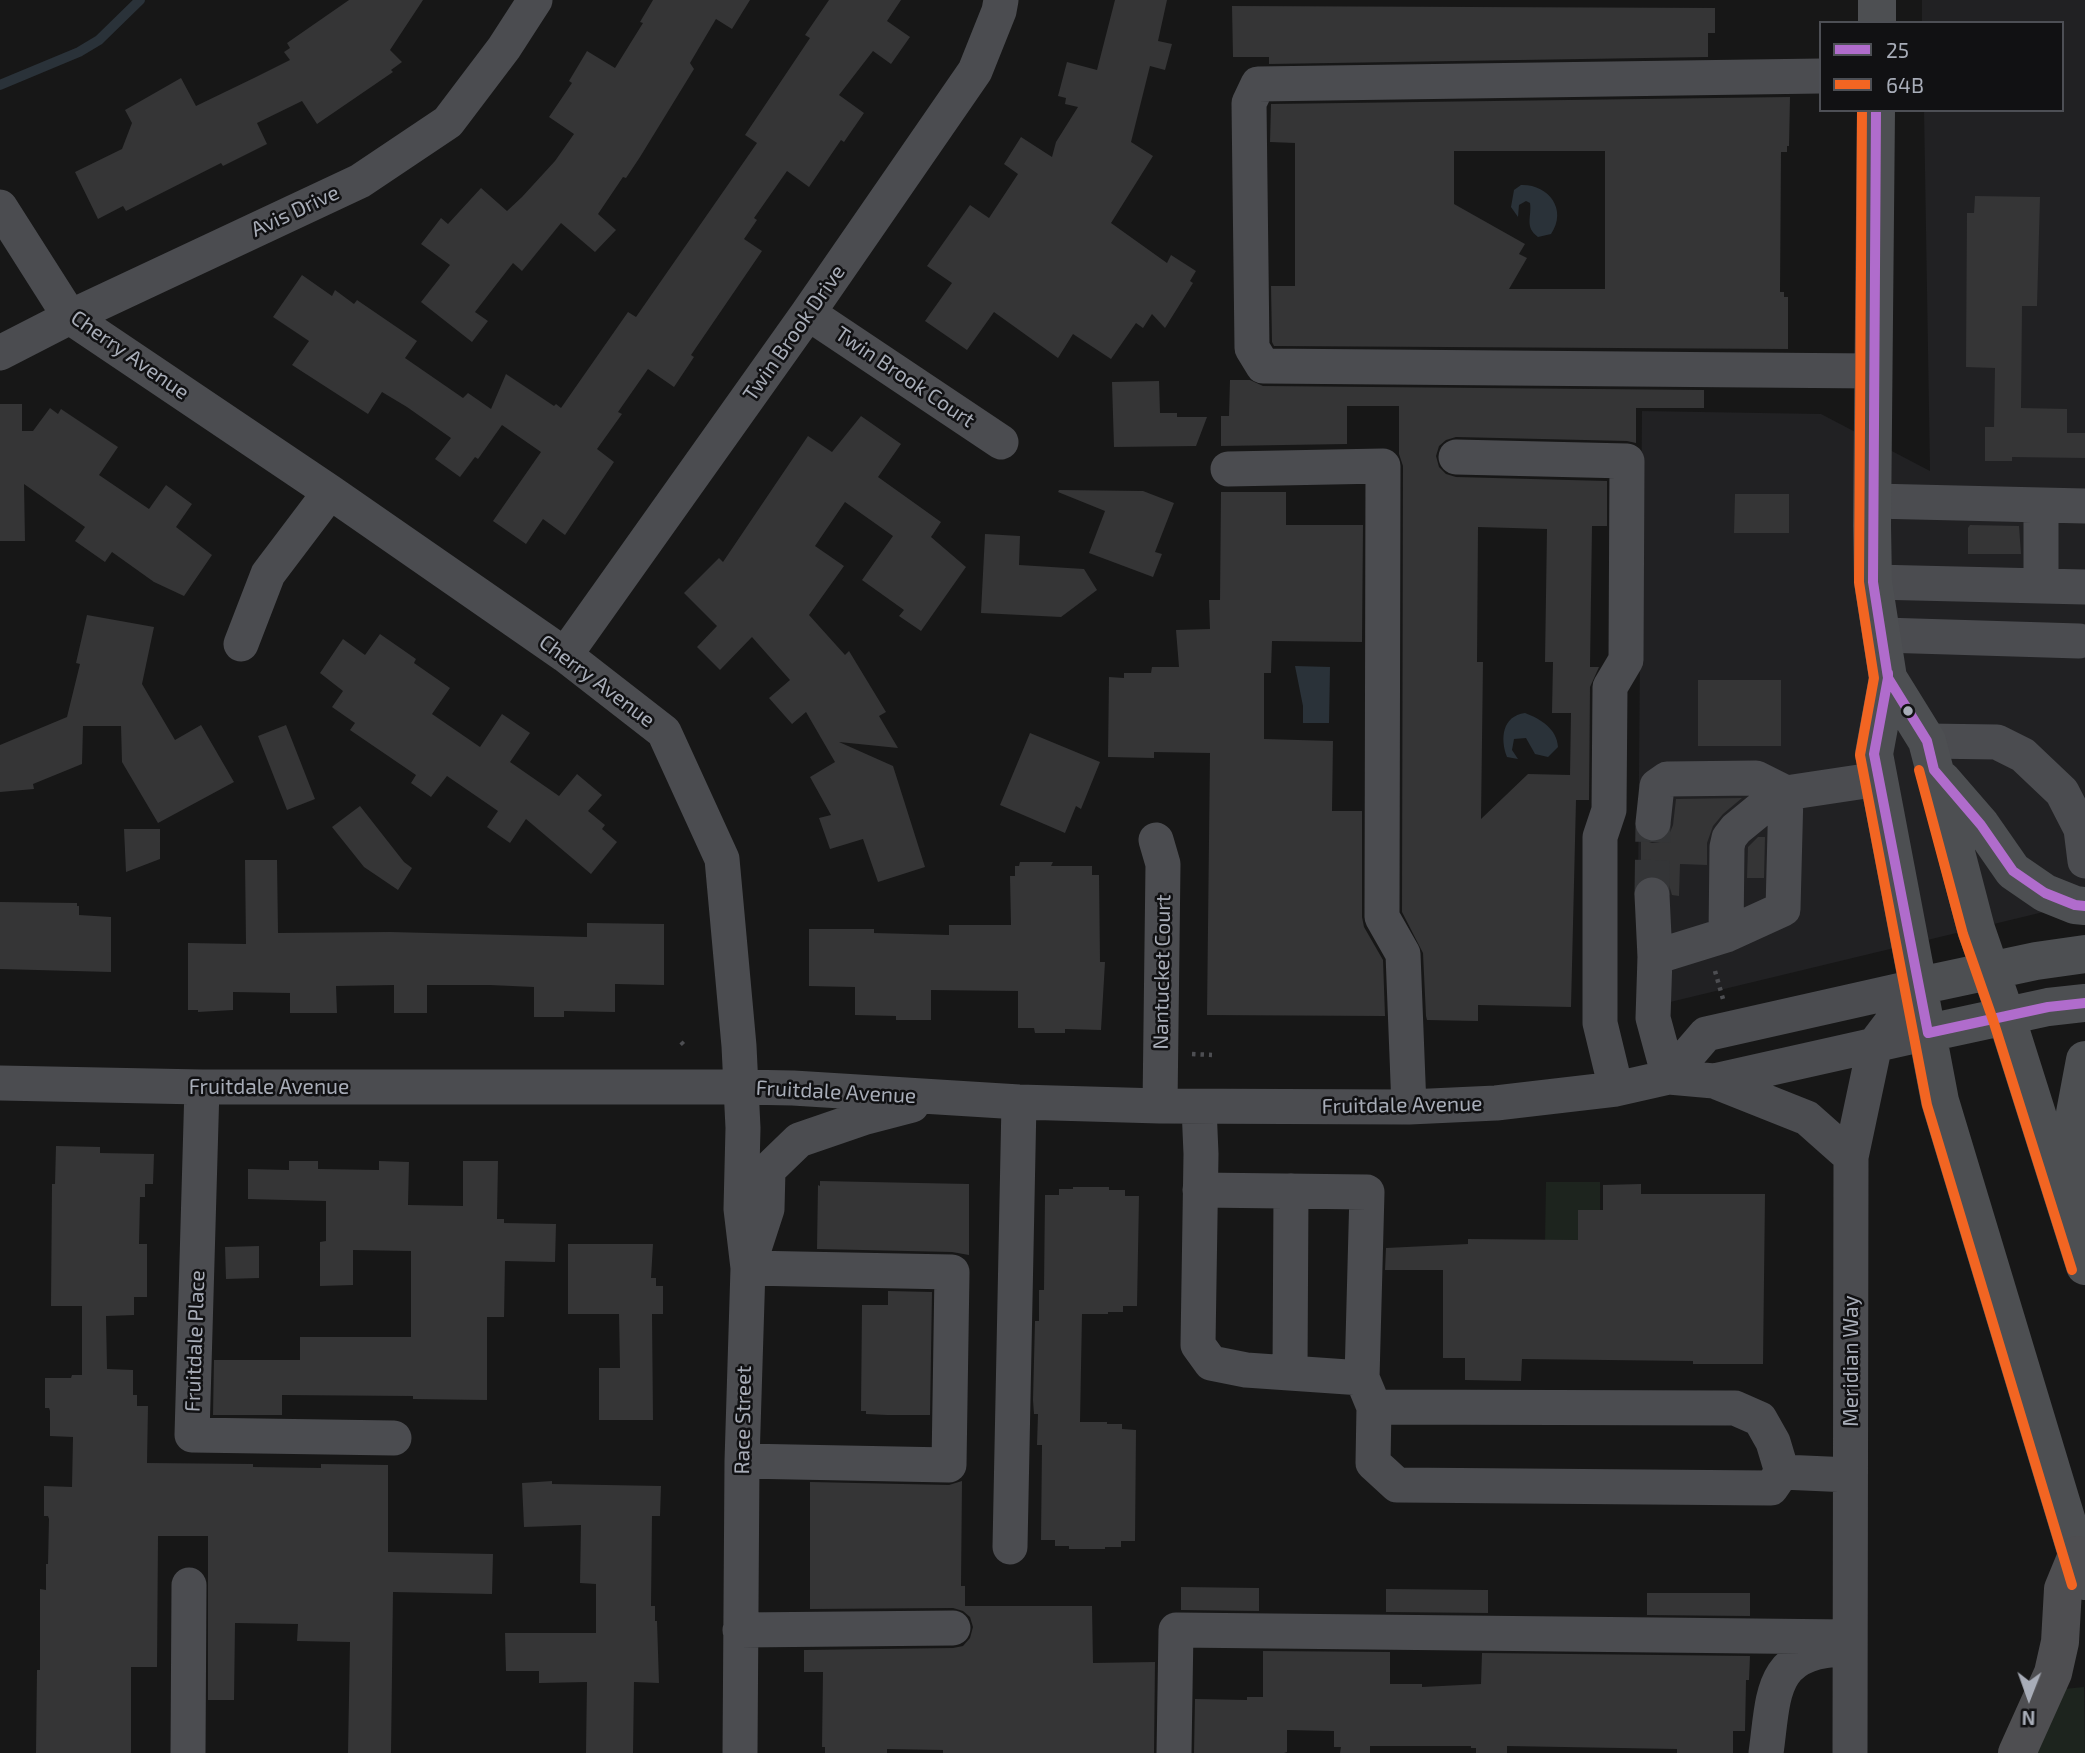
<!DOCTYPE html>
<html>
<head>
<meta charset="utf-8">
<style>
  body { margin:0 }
  #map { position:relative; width:2085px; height:1753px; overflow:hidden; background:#171717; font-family:"Exo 2",sans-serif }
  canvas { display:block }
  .legend { position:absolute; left:1819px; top:21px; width:245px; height:91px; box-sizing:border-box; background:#111113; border:2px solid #4d4f55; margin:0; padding:9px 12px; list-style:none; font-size:21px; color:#a8adb8 }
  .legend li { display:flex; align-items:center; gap:14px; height:35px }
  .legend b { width:35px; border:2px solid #4d4f55 }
  .north { position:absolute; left:1994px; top:1662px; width:70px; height:70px; -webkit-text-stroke:5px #111113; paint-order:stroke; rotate:181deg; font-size:19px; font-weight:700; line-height:28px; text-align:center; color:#a8adb8 }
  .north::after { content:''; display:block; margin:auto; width:24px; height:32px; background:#a8adb8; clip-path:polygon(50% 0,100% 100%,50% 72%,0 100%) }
</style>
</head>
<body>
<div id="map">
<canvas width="2085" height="1753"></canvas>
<ul class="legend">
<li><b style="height:9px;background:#b06ccc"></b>25</li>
<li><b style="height:9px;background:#f26522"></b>64B</li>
</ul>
<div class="north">N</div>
</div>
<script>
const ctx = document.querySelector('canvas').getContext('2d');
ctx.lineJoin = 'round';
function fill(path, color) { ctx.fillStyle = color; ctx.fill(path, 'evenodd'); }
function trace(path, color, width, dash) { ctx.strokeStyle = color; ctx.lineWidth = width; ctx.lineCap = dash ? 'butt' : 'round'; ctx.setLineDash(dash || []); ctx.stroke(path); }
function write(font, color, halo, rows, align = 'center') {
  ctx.font = font + ' "Exo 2",sans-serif'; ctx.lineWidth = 5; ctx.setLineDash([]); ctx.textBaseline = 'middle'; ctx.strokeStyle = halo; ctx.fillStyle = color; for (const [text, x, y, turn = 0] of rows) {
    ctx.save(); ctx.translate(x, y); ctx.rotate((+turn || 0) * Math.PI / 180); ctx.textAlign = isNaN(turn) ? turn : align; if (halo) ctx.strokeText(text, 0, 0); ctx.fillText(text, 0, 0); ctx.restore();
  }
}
const built = new Path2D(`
  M1922 0H2085V902L1637 1010 1642 411 1821 414 1930 471 1924 110H2062V23H1922Z`);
const green = new Path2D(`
  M1546 1182H1600V1210H1578V1242H1545Z
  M2084 1687 2085 1753H2037L2064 1689Z`);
const water = new Path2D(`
  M1521 185C1548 184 1568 209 1551 234L1538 237C1524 227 1532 217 1530 203L1526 201 1519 205 1518 217 1511 207 1514 190Z
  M1295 666 1330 667 1329 723H1303V706Z
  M1525 713C1541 719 1557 729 1558 747L1548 757 1535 754 1526 738 1514 739 1512 750 1518 759 1507 757C1500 739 1502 716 1525 713Z`);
const stream = new Path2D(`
  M0 85 79 52 99 40 140 0`);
const building = new Path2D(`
  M349 0H423L390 50 402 62 391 70 393 72 317 124 302 101 257 123 267 144 223 166 221 163 126 211 123 206 98 219 75 172 122 149 132 123 125 110 181 78 196 106 256 77 290 60 284 52 290 48 287 43Z
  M653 0H750L732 29 716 19 690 63 694 69 640 157 626 178 623 177 598 214 616 230 595 252 561 223 522 271 513 263 475 312 488 321 472 342 421 302 450 265 421 244 441 218 448 224 481 188 507 211 522 197 555 161 574 134 549 117 572 83 569 81 587 51 615 68 643 23 640 22Z
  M829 0H901L887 21 910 37 891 64 873 51 839 95 864 113 844 142 841 140 809 187 787 171 754 218 757 220 744 239 762 251 691 355 694 357 674 387 648 369 618 412 622 414 597 449 614 462 565 535 543 519 526 544 493 521 541 452 502 425 478 459 475 457 460 477 435 459 451 438 407 407 382 392 368 414 292 365 309 341 273 317 302 275 332 296 335 290 354 304 357 300 417 341 405 358 463 398 468 393 491 409 506 374 554 406 556 404 561 408 628 312 636 317 757 143 745 135 810 38 805 35Z
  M1115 0H1167L1158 41 1172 44 1165 70 1150 66 1131 142 1153 156 1111 223 1167 263 1171 255 1196 271 1190 281 1193 283 1165 328 1152 314 1143 328 1136 323 1111 359 1073 334 1058 358 994 312 967 350 925 321 952 283 927 266 970 205 989 218 1018 174 1004 164 1021 137 1052 157 1056 142 1078 107 1065 104 1066 98 1058 96 1067 62 1097 70Z
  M1232 6 1715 8V33H1708V57L1269 64V57H1233Z
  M1790 97 1789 146H1787V152H1781L1780 292H1784V297H1788V349L1274 346 1272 342 1271 286H1295V143L1270 142 1271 104ZM1454 151H1605V289H1509L1527 258 1519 254 1525 244 1454 204Z
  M1975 196 2040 197 2037 306H2022L2021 408 2067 409V433H2085V458L2012 457V461H1985V427H1994L1995 368 1966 367 1967 213H1974Z
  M1230 380H1250L1263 386 1704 390V408H1636V443L1627 441 1456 437 1446 440 1439 446 1436 456 1439 467 1446 474 1456 477 1607 481V526H1592L1590 667H1599L1590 687 1589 800H1576L1571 1007 1478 1005V1021L1427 1020 1426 1016 1423 953 1402 912 1403 466 1399 454V406H1347V444L1221 446V416H1229ZM1478 527 1547 529 1545 662H1553L1552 713H1571L1570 775 1528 774 1481 819 1483 662H1477Z
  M1159 381 1160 413H1177V417H1207L1196 446 1114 447 1112 382Z
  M0 404H22V431H33L50 408 58 414 61 409 118 447 99 475 149 509 166 485 192 504 176 527 212 555 184 596 154 582 112 552 105 562 75 541 85 527 24 484 25 541H0Z
  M861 416 901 444 878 477 941 522 931 537 966 567 921 631 899 616 904 610 862 580 893 536 845 502 815 546 844 566 809 615 845 655 849 651 886 712 879 716 898 748 839 742 893 766 925 867 878 882 863 839 830 849 819 818 831 815 810 777 835 762 806 712 792 724 769 698 790 680 752 637 720 670 697 647 717 626 684 593 719 558 723 562 808 436 832 452Z
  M1059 490 1143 491 1174 503 1155 552 1162 554 1153 577 1089 553 1105 511 1058 492Z
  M1221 492H1286V525H1363L1362 642 1272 641 1271 673H1264V739L1333 741 1332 811H1362V917L1364 927 1383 960 1385 1016 1207 1015 1210 753 1154 752V758L1108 757 1109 677 1124 678V673H1151L1152 667H1179L1176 630 1210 629 1209 600H1220Z
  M1735 494H1789V533H1734Z
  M1970 525 2019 526 2021 554H1968V528Z
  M985 534 1020 536 1019 565 1084 569 1097 590 1061 617 981 613Z
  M87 615 154 627 142 684 175 740 201 725 234 782 158 823 122 762 121 726H83L82 764 33 784 34 789 0 792V745L67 717 80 664 76 663Z
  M380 634 416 659 414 663 450 688 432 714 480 747 502 714 530 733 510 762 559 796 577 774 602 795 588 811 605 825 602 829 617 842 591 874 526 819 510 843 487 827 498 811 447 776 431 797 411 783 416 775 350 730 355 723 332 707 343 691 320 673 343 639 365 655Z
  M1698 680H1781V746H1698Z
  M286 725 315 799 287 810 258 736Z
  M1030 733 1100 762 1081 809 1076 806 1065 833 1000 805Z
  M1742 798 1723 814 1713 826 1707 843V865L1680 864 1679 896 1672 895 1669 885 1661 877 1650 875 1641 878V839L1652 843 1660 842 1669 835 1673 825 1676 799Z
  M360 806 404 862 412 868 398 890 364 867 332 827Z
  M124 829H160V859L126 872Z
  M1758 837H1765L1764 878H1747L1748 847Z
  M245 860H277L278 933 390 932 587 937V923L664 924V985L615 984V1012L564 1011V1017H534V987L490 985H427V1013H394V985L336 986 337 1013H290V993L233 992V1010L198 1012V1010H188V943L246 944Z
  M1020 862H1053L1051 866H1092V875H1099L1100 962H1105L1101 1030 1065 1029V1033H1035L1034 1028H1018V991L931 990V1020H896V1016L855 1015V987L809 986V929H874V933L949 935V925H1011L1010 876H1015V866H1019Z
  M0 902 77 903V906H79V915L111 917V972L0 969Z
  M56 1146 100 1147V1153L154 1154 153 1184H145V1197H140L139 1244H147V1297H134V1315L106 1316 107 1369 133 1370V1395H137V1406H148L147 1463 253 1464V1467L321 1468V1464L388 1465V1552L493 1554 492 1594 393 1592 391 1753H348L350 1642 297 1641 298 1624 235 1623 234 1700H208V1536H158L157 1667H131V1753H36L37 1670H40V1589L46 1590V1564H48L49 1519 48 1516H44V1486L72 1487 73 1437 50 1436V1411L49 1408H45V1378H71L72 1375H82V1306H51L52 1184H55Z
  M289 1161H318V1169L379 1170V1161L409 1162 408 1205 463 1206V1161H498L497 1219H504V1223L556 1224 555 1262 505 1261 504 1317H487V1400L413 1399V1396L282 1395V1415H213L214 1360H300V1337H411V1251L353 1250V1285L320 1286V1242L326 1241V1201L248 1199V1169L289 1170Z
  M820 1181 969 1184V1255L952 1252 817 1249 818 1185 820 1186Z
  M1641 1184V1194H1765L1763 1364H1693V1361L1522 1359 1521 1381 1465 1380V1358H1443V1270H1385L1386 1248 1468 1244V1239L1578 1240V1210H1603V1185Z
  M1073 1187H1109V1190H1125V1196H1139L1137 1306H1123V1312H1108V1314H1082L1080 1422H1107V1424H1122V1429L1136 1430 1135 1541H1121V1547H1105V1549H1069V1546H1055V1540H1041L1042 1445H1037L1038 1414H1034L1033 1400 1035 1321H1039V1290H1044L1045 1195H1059V1189H1073Z
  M568 1244H653L651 1278H656V1286H663V1314H652L653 1420H599V1368H620L619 1314H568Z
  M259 1246V1278L226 1279 225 1247Z
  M888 1291 932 1292 930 1415H887L866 1414V1411H861L862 1305H888Z
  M552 1481V1484L661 1486 660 1516H652L651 1606H655V1621H657L659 1683 634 1682 633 1753H586L587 1682 539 1683V1671H506L505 1633H596V1584L580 1583 581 1525 524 1527 522 1483Z
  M962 1481 961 1586H965V1606H1092L1093 1663 1155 1662 1154 1753H943V1750L887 1749V1753H825V1747H822L823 1672H804V1650L953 1648 963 1646 970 1638 973 1627 970 1617 963 1611 953 1608 810 1609V1482L949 1485Z
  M1181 1587 1259 1588V1611L1181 1610Z
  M1386 1589 1488 1590V1613L1386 1612Z
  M1647 1593H1750V1616L1647 1615Z
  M1263 1651 1390 1652V1684H1422V1687L1481 1684 1482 1653 1750 1656 1749 1680H1746L1745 1731H1733V1753H1677V1749L1507 1746V1753H1476V1748H1471V1746H1370V1753H1340L1341 1747H1334V1731L1287 1730V1752L1284 1753H1194L1195 1699 1247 1700V1697H1263Z`);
const minorTunnel = new Path2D(`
  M1652 895 1653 823`);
const path = new Path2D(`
  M1715 971 1723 999
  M681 1042 684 1045
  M1192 1054 1212 1055`);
const minor = new Path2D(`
  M1821 76 1258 84 1249 103 1252 348 1263 366 1874 371
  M0 207 70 317 330 492 565 655 664 732 722 859 739 1046 743 1128 741 1209 748 1268 742 1461 740 1753
  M808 313 1001 442
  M0 353 70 317 360 181 448 122 504 48 535 0
  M1456 457 1627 461 1626 660 1610 687 1609 810 1600 837V1023L1616 1089
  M1228 469 1383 466 1382 917 1403 954 1409 1107
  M1873 501 2085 506
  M1873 582 2085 587
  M2041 586V505
  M1883 635 2079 641
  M241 644 268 574 330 492
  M565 655 808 313 975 71 999 11 1001 0
  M1927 741 1997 742 2023 755 2062 792 2081 829 2085 861
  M1653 823 1657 786 1667 779 1756 778 1786 793 1783 909 1726 935 1655 957
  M1156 840 1163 864 1160 1106
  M1652 895 1655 957 1653 1018 1669 1077
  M1726 935 1727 847 1729 838 1736 829 1758 811 1786 793 1879 779
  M1669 1077 1706 1034 1919 986
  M1714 1081 1807 1118 1851 1157
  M0 1083 202 1087H741L793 1088 1019 1102 1160 1106 1409 1107 1496 1103 1616 1089 1669 1077 1714 1081 1928 1033
  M202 1087 192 1435 394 1438
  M1199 1107 1201 1154 1198 1345 1211 1363 1246 1370 1362 1378 1374 1407
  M1200 1190 1367 1192 1362 1378
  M751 1258 767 1209 768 1170 799 1140 866 1117 912 1105
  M1290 1373 1291 1191
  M1374 1407 1735 1408 1760 1419 1773 1442 1782 1472 1771 1488 1397 1485 1373 1463Z
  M742 1461 949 1465 952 1272 748 1268
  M1782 1472 1850 1475
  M1010 1547 1019 1102
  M740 1630 953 1628
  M188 1753 189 1585
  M1174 1753 1176 1630 1850 1637
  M1766 1753C1774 1696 1769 1651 1843 1649
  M1850 1753 1851 1157 1875 1044 1919 986`);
const major = new Path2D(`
  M1877 23V0
  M1876 110 1872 526 1873 582 1888 678 1874 754 1940 1101 2085 1581
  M1888 678 1927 741 1976 929 2006 1016 2085 1266
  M1942 780 1981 825 2013 871 2045 893 2075 905 2085 906
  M1919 986 2036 961 2085 954
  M1928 1033 2048 1007 2085 1003
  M2083 1208 2075 1113 2085 1060`);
const highway = new Path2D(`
  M2017 1753 2053 1673 2060 1642 2063 1589 2077 1555`);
const bus1 = new Path2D(`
  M1876 110 1873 582 1888 678 1874 754 1928 1033
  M1888 673V678L1927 741 1934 770 1981 825 2013 871 2045 893 2075 905 2085 906
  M1928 1033 2048 1007 2085 1003`);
const bus2 = new Path2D(`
  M1862 110 1859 582 1874 678 1860 755 1927 1105 2072 1585
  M1919 770 1963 934 1993 1020 2072 1270`);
const markers = [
  [1908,711,6,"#a8adb8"]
];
const streetNames = [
  ["Avis Drive",295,211,-25],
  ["Twin Brook Drive",794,333,-55],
  ["Cherry Avenue",130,355,35],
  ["Twin Brook Court",905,377,34],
  ["Cherry Avenue",597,681,37],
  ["Nantucket Court",1162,972,-89],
  ["Fruitdale Avenue",269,1087],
  ["Fruitdale Avenue",836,1092,3],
  ["Fruitdale Avenue",1402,1105,-1],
  ["Fruitdale Place",195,1341,-88],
  ["Meridian Way",1851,1361,-90],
  ["Race Street",743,1420,-89]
];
fill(built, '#212123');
fill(green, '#1d241e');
fill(water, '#2a3239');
trace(stream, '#2a3239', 10);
fill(building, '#353536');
trace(minorTunnel, '#343537', 35, [35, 18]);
trace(path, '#4d4e52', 4.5, [3.5, 5]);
trace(minor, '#4b4c50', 35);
trace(major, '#4d4f52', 38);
trace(highway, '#4e4e51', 38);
trace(bus1, '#b06ccc', 10);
trace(bus2, '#f26522', 10);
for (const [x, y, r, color] of markers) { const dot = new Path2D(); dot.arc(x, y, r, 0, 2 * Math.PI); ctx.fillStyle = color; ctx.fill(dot); trace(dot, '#111113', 2.5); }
write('21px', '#a8adb8', '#111113', streetNames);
</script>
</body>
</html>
